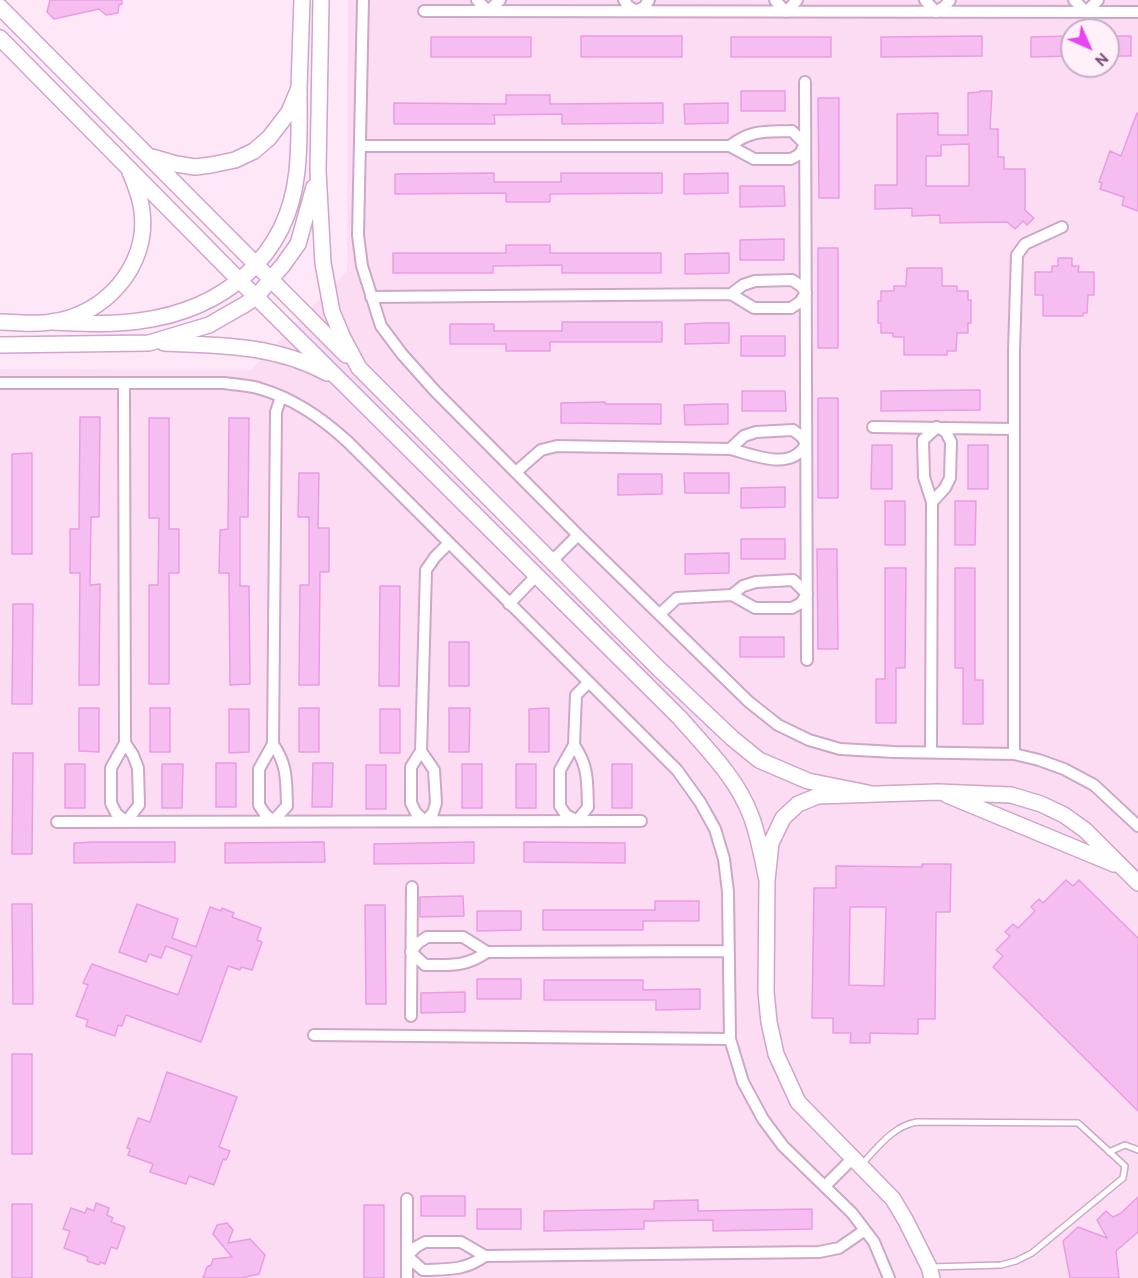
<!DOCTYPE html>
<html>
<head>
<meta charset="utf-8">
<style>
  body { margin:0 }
  #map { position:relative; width:1138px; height:1278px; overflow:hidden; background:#fee8f7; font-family:Cabin,sans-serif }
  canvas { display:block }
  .north { position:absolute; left:1060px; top:18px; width:60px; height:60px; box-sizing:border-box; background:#fff0fa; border:2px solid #cbadc6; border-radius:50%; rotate:135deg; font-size:16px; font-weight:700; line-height:24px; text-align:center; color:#7c4978 }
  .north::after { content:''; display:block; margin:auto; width:21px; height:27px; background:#e844f2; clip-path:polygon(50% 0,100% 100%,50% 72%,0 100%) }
</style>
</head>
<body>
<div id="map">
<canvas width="1138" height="1278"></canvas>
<div class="north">N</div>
</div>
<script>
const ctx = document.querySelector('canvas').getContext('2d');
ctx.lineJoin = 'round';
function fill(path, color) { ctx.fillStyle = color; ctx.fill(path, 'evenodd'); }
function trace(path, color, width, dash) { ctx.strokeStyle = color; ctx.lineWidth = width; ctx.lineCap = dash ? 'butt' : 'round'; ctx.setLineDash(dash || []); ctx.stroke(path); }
const residential = new Path2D(`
  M348 0H1138V1278H0V369L251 370 347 271ZM1072 30H1108V66H1072Z`);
const building = new Path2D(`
  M50 0H122V4L119 5 118 13 106 15 99 9 54 19 47 12Z
  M581 36H682V57H581Z
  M982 36V56L881 57V37Z
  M1072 36V56L1031 57V37Z
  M1108 36H1131V56H1108Z
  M431 37H531V57H431Z
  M731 37H831V57H731Z
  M741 91H785V111H741Z
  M980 91H992L990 129H998V157H1004V169H1025V210L1034 218 1027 225 1023 221 1015 229 1007 222 940 223V215L912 216V208L875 209V185H897V114L938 113V135H968V93L980 92ZM969 144V186H926V156H941V145Z
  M506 95H550V104L663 103V123L562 124V114L494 115 495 124H394V103L506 104Z
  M818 98H839V198H819Z
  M728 103V123L685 124 684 104Z
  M1137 113H1138V211L1122 205 1124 197 1100 189 1102 183 1099 182 1110 151 1121 156Z
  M494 173V182H561V173H662V193L550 194V202H506V193L395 194V174Z
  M728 173V193L684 194V174Z
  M740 186H784L785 206 740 207Z
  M784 239V260H740V240Z
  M506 245H550V253H661V273H562V265L493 266V273H393V253H506Z
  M818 248H838V348H818Z
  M729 253V273L685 274V254Z
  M1058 258H1072V266H1079L1078 272H1094V295H1088L1087 313H1083V316H1043V295H1035V272H1052V266H1058Z
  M907 268H942V286H957V291H968V300H971V323H968V333H957L956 351H947V355H904V337H893V333H881V323H878V301H881V291H894V286H906Z
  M562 322H662V342H550V351H506V344H450V324H494V331H562Z
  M707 323H729V343L685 344V324Z
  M741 336H785V356H741Z
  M980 390V410L881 411V391Z
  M742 391H785L786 411H742Z
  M818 398H838V498H818Z
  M605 402V404H661V424L561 423V403Z
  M716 404H728V424L685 425 684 405Z
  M80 417H100L99 517H91L90 585 100 584 99 685H79L80 573H70V529H79Z
  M149 418H169V529H179V573H169V684H149V585H158L159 518H149Z
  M229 418H249L248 517H240V586H249L250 684 230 685 229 573H219L220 530 228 529Z
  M872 445H892V489H871Z
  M968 445H988V489H968Z
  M32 453V554H12V454Z
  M299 473H319L318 528H329V572H320L319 685H299L300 585H309V517H298Z
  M684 473H729V493H685Z
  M618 474H662V494L618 495Z
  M785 487V507L741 508V488Z
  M885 501H905V545H885Z
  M955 501H976L975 545H955Z
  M741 539H785V559H741Z
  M817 549H837L838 649H818Z
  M729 553V573L685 574V554Z
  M885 568H906L905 668H896V723H876V679H885Z
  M955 568H975V680H983V724H963V668H955Z
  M380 586H400L399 686H379Z
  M13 604H33L32 704H12Z
  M740 637H784V657H740Z
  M449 642H469V686H449Z
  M79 708H99V752L79 751Z
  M150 708H170V752H150Z
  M299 708H319V752H299Z
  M449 708H470L469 752H449Z
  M549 708V752H529V709Z
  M229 709H249V752L229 753Z
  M380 709H400V753H380Z
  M13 753H33L32 854H12Z
  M216 763H236V807H216Z
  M313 763H333L332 807H312Z
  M65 764H85V808H65Z
  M162 764H183L182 808H162Z
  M462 764H482V808H462Z
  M516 764H536V808H516Z
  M612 764H632V808H612Z
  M366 765H386V809H366Z
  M96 842H175V862L74 863V843Z
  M324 842 325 862 225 863V843Z
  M474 842V863L374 864V844Z
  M524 842 625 843V863L524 862Z
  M922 864H951L950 912H936L935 1019H918V1034L870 1033V1043H850L851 1033H833V1018H812L814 888H836V866L922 867ZM850 907H886L884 986 849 985Z
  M1066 880 1073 886 1079 880 1138 938V1111L993 967 1003 956 996 950 1010 936 1005 932 1013 924 1018 928 1035 911 1031 907 1039 899 1043 903Z
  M463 896 464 916 420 917V897Z
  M655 901H699V921H643V930H543V910H655Z
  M12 904H32L33 1004H13Z
  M137 904 178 919 172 938 196 947 210 907 221 911 222 908 234 913 232 917 261 928 257 940 262 942 252 970 241 967 240 970 228 966 201 1042 126 1015 122 1026 118 1025 115 1036 86 1026 88 1020 76 1016 88 985 83 983 92 964 178 995 192 956 166 946 161 958 149 954 146 962 119 952Z
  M365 905H385L386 1004H366Z
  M477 911H521V930L477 931Z
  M477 979H521V999H477Z
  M544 980H643V990L700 989V1009L656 1010V1000H544Z
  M465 992V1012L421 1013V993Z
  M12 1054H32V1154H12Z
  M167 1072 237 1097 219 1147 230 1151 226 1160 223 1159 214 1185 189 1176 186 1184 150 1172 153 1164 128 1155 130 1149 127 1148 138 1118 150 1122Z
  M421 1196H465V1216H421Z
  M1138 1197V1232L1116 1251 1119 1278H1070L1063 1241 1078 1227 1107 1238 1097 1220 1106 1211 1113 1217 1121 1213Z
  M698 1200V1211L812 1209V1229L713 1231V1220L644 1221V1229L544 1231V1211L654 1209V1201Z
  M96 1203 109 1208 107 1215 113 1218 111 1222 125 1227 117 1249 111 1247 105 1264 100 1262 99 1265 87 1261 88 1257 64 1248 70 1231 63 1229 71 1208 85 1213 87 1208 94 1211Z
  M12 1204H32V1278H12Z
  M364 1205H384V1278H364Z
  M477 1209H521V1229H477Z
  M227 1223 233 1230 228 1243 250 1239 265 1255 259 1274 241 1278H203L207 1267 211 1265 213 1259 232 1257 213 1234 217 1225Z`);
const lane = new Path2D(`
  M1109 1152 1125 1145 1138 1150
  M862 1164C878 1147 893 1126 917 1122L1078 1123 1125 1166 1123 1178 1032 1253 1016 1261 1001 1265 930 1267`);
const street = new Path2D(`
  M363 0 358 235 362 266 381 326 402 354 435 391 578 535 749 702 778 725 809 740 840 749 894 752 1014 754 1039 760 1064 769 1094 785 1138 826
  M477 0 488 11 500 0
  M624 0 628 6 636 11 644 7 649 0
  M775 0 786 12 797 0
  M925 0 936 12 945 6 950 0
  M1074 0 1086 12 1098 0
  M424 11 1138 12
  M805 82 807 660
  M361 146H730L754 159H791L800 154 805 144 792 131C766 132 752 129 730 146
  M371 297 731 294 754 308H791L800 302 806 293 801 286 792 280 755 281 743 285 731 294
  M0 383H224C236 385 249 385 261 389 295 399 322 418 348 442L677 770 700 802 715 829 724 859 728 892 730 1039 743 1082 763 1119 783 1146 852 1213 874 1242 889 1278
  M124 384 125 743 111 768V803L116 813 126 822 139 805 138 768 133 755 125 743
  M873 427 1014 429
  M516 472 541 450 557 446 730 449C754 455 791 472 806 444L802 437 793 430 756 432 744 436 730 449
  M552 561 578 535
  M509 604 536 576
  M660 614 677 598 732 595 743 586 756 582 793 580 807 594 801 603 792 608H755L732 595
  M273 744C288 766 286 781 287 806L273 821 265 814 259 805V769L273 744 276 412 281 397
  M574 745C589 767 587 782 588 807L577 821 566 815 560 806V770L574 745 576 695 588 683
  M421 751 434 770 436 803 433 813 425 821 416 813 411 803V767L421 751 426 570 435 557 449 543
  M931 752 932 502 924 477 923 440 937 427 946 432 951 442 950 478 945 488 932 502
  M1014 754V350L1017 255 1025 244 1062 227
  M57 822 641 821
  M487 952C466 967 451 965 425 965L411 952 418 943 427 937H463L487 952 728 951
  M411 1016 412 887
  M314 1035 730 1039
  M825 1186 853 1158
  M485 1256C464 1271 449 1269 423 1270L407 1256 416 1247 425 1242H461L485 1256 819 1252 839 1248 865 1230
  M407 1278V1199`);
const secondary = new Path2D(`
  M321 0 318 171 323 263 332 312 343 338 359 368 657 667 732 738 759 760 808 781 868 793
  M0 7 346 355
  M0 38 240 281 680 718C706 748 737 778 751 816 759 837 762 858 767 880
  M152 157 176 164 195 167 211 165 235 160 254 151 269 138 289 112 299 88 302 0
  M0 322C17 322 35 325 51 322 104 316 149 266 142 212 141 198 135 184 130 172
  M52 322C80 323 110 325 139 321 223 310 288 258 297 171 300 143 299 116 299 88
  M164 343C220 345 276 345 327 373
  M0 345 149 343 209 325 244 305 256 297 283 265 298 244 314 187
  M947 795 1114 864
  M932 1278 929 1267 906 1221 893 1199 798 1102 776 1054 769 1022 766 992 767 880 771 843 783 818 798 804 818 796 938 792 1011 795 1041 804 1064 815 1085 830 1138 883`);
fill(residential, '#fcdcf3');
fill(building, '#f6bdf0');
trace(building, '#ea9ce3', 1.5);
trace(lane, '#cda7c8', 8);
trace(street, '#cda7c8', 14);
trace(secondary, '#d1a4ca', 18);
trace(lane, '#fff', 5);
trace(street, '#fff', 10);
trace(secondary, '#fff', 15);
</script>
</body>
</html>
